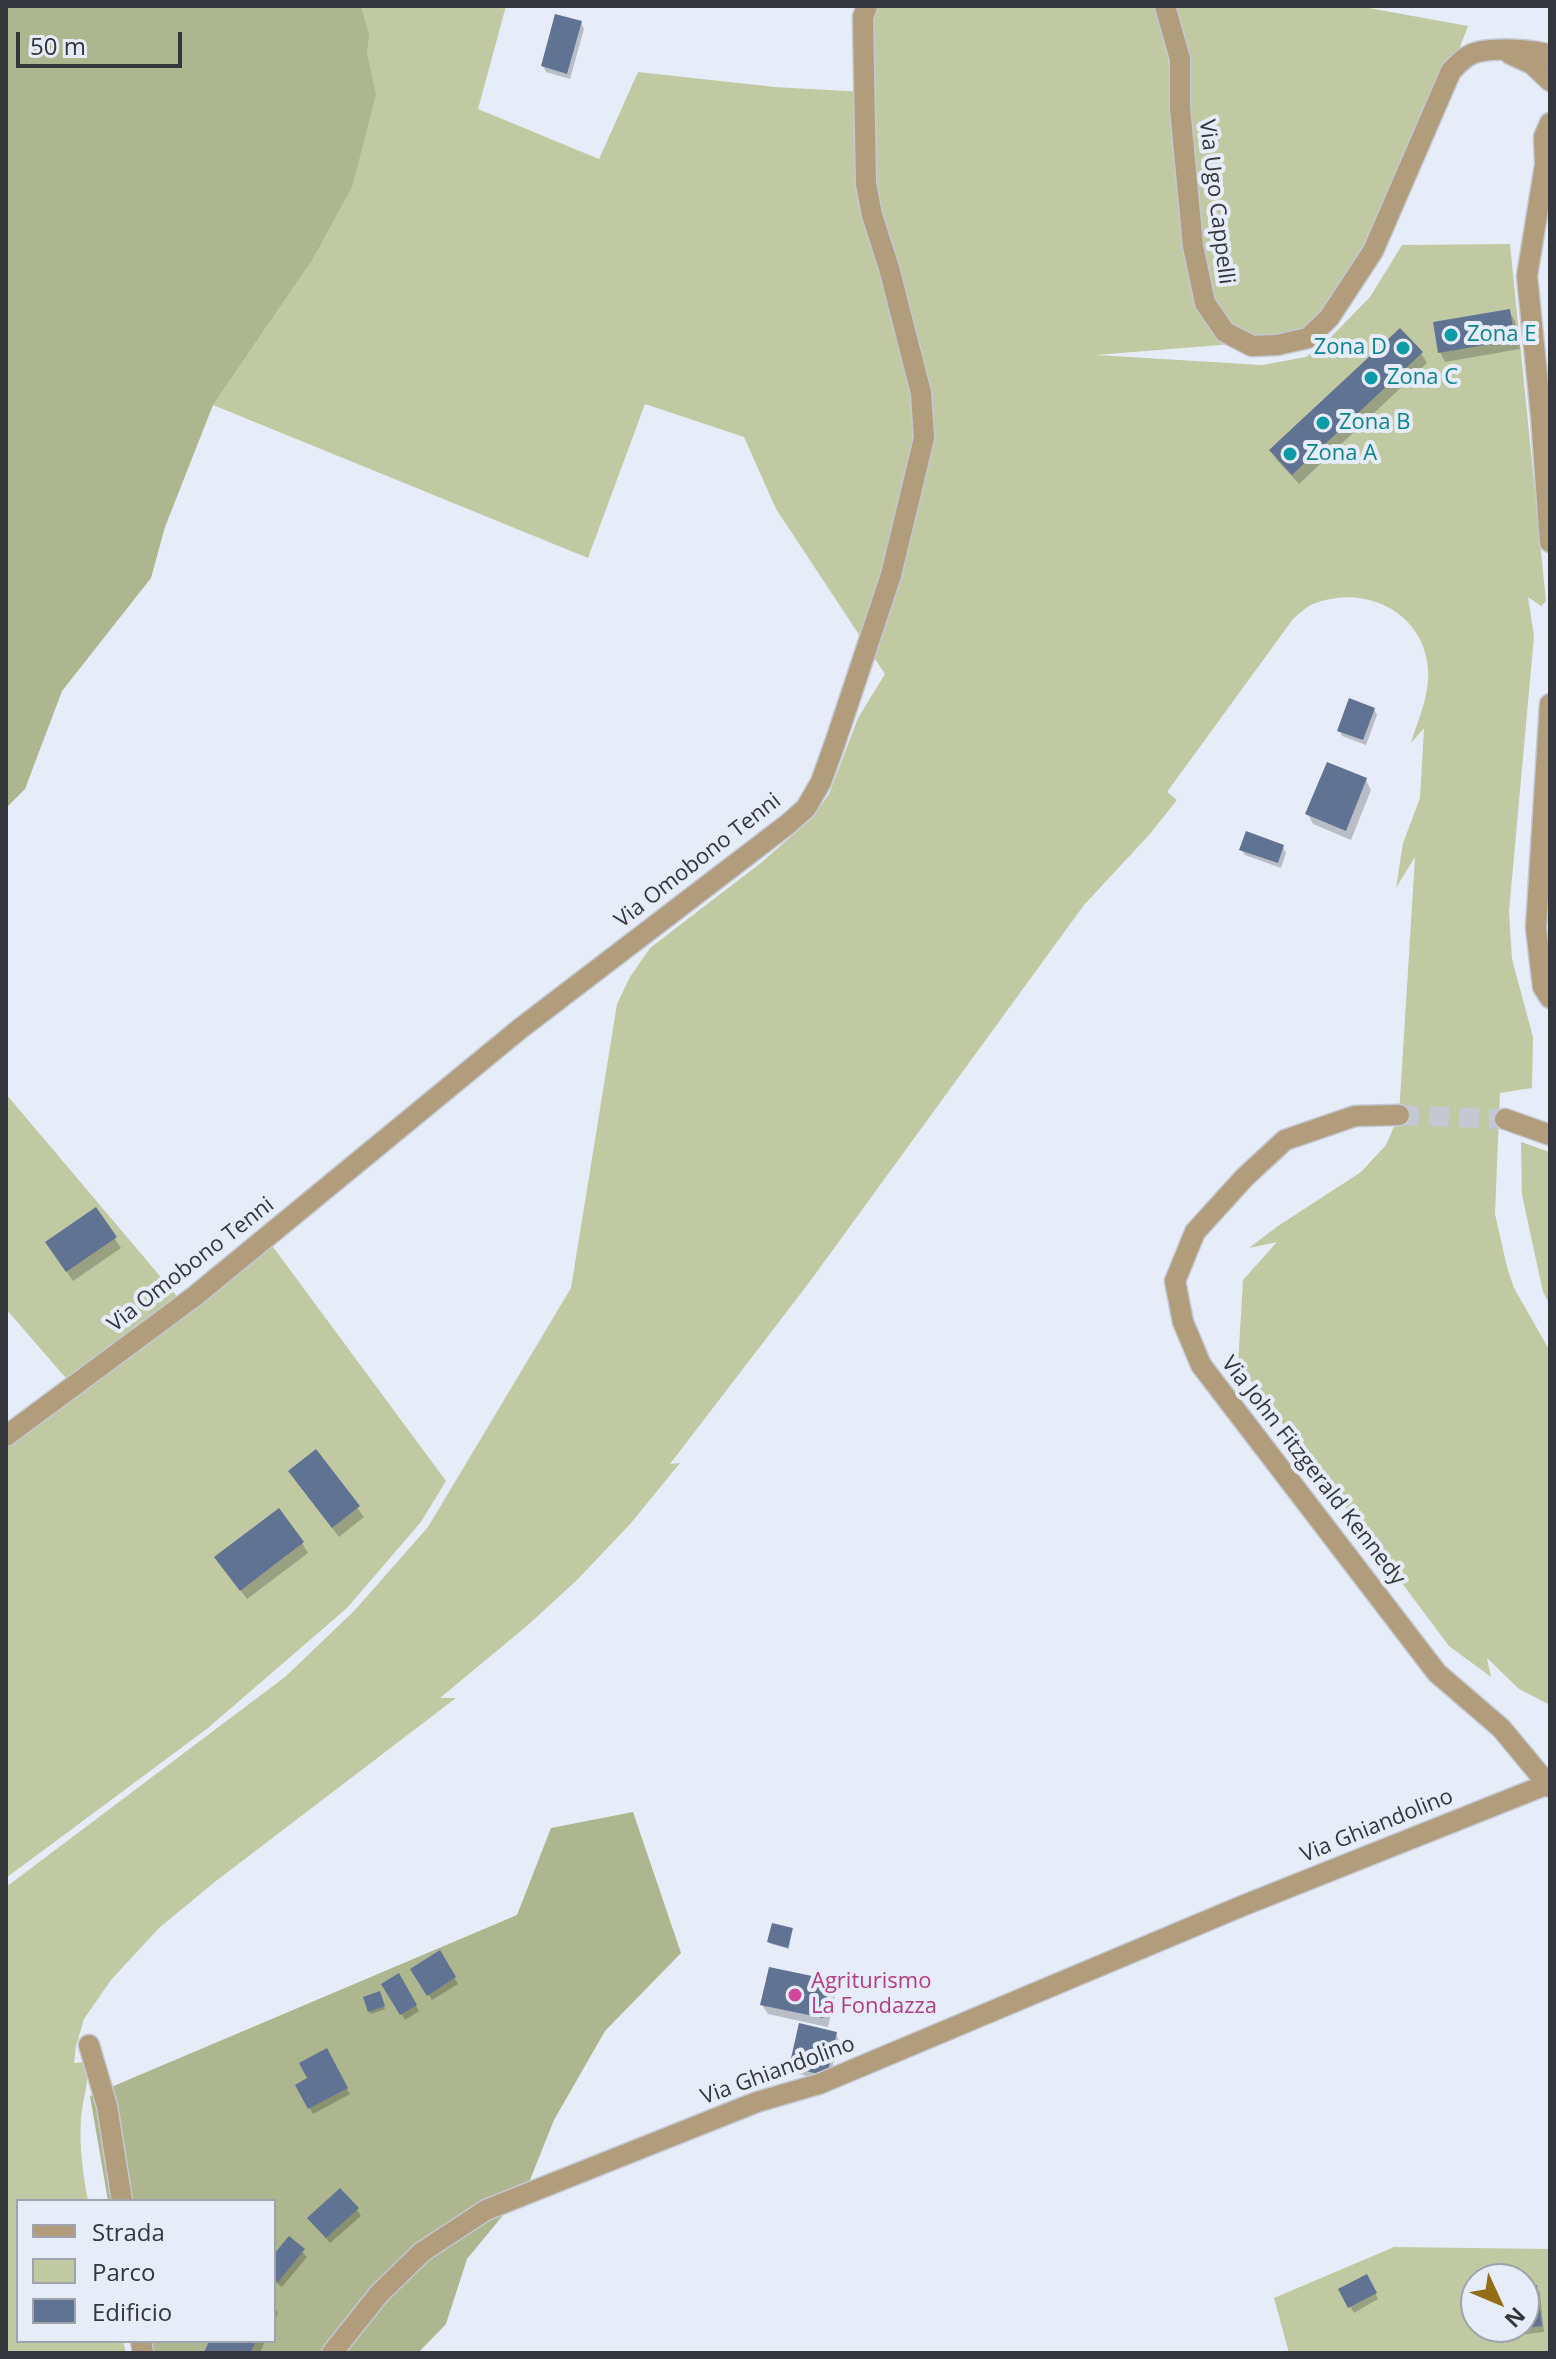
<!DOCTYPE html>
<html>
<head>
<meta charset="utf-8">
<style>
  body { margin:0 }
  #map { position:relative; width:1556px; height:2359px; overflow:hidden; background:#e7edf8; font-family:"Open Sans",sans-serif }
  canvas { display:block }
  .frame { position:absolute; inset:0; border:8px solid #34363b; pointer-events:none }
  .legend { position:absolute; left:16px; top:2199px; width:260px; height:144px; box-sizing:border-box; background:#e7edf8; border:2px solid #9fa4ac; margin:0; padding:10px 14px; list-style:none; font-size:24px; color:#34363b }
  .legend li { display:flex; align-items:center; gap:16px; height:40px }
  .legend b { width:40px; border:2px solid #9fa4ac }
  .north { position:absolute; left:1460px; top:2263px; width:80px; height:80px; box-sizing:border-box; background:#e7edf8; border:2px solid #9fa4ac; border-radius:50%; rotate:134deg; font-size:22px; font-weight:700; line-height:32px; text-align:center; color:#34363b }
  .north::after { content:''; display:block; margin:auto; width:28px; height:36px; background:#956d17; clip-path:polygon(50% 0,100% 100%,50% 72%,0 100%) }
  .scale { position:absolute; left:16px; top:32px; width:166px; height:36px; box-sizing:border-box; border:4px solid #34363b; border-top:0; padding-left:10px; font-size:24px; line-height:28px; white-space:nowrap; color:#34363b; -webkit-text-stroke:6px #e7edf8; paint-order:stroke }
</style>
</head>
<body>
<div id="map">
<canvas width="1556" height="2359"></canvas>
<div class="frame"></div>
<ul class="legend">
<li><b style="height:10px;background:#b19c7b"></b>Strada</li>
<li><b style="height:22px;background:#c1c9a3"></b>Parco</li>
<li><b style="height:22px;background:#617393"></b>Edificio</li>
</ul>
<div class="north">N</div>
<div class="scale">50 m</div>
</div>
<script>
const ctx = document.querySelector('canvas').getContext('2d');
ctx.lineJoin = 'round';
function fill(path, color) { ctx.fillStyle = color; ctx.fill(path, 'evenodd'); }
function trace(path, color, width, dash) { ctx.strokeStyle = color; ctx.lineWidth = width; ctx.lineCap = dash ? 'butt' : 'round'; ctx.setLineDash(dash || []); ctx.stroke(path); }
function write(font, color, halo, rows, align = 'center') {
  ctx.font = font + ' "Open Sans",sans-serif'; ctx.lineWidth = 8; ctx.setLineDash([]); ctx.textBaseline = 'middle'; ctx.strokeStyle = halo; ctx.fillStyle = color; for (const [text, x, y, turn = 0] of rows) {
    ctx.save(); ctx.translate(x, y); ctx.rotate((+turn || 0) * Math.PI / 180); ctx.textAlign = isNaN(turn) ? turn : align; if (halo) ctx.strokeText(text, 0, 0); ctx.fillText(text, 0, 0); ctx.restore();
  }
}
const green = new Path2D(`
  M357 6H506L478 109 599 159 638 72 775 87 864 92 869 6H1358L1468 26 1451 71 1329 318 1308 338 1096 355 1262 365 1306 357 1325 343 1370 297 1402 245 1510 244 1546 601 1541 606 1528 597 1534 636 1509 912 1512 959 1533 1037 1532 1088 1500 1093 1495 1214 1507 1267 1514 1288 1550 1351V1705L1519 1689 1487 1658 1491 1677 1449 1646 1238 1364 1243 1280 1277 1242 1249 1248 1278 1226 1361 1172 1386 1145 1399 1115 1415 857 1396 888 1403 843 1420 798 1424 728 1411 743C1418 720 1430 694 1428 670 1425 612 1364 583 1313 604 1306 607 1299 614 1293 619L1167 792 1177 800 1149 835 1084 905 808 1284 670 1464 680 1463 631 1523 578 1579 528 1625 440 1698H456L216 1881 159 1928 111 1980 84 2019 76 2046 74 2063 87 2062C89 2085 83 2097 81 2119 79 2145 83 2175 88 2201H18V2341H123L126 2353H6V1887L285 1677 354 1611 428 1527 571 1288 617 1004 630 977 650 948 762 862 812 818 829 794 858 718 885 674 776 509 744 437 645 404 588 558 213 405 311 262Z
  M6 1094 181 1301 265 1236 446 1481 421 1522 347 1608 208 1728 6 1878V1430L71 1384 6 1309Z
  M1521 1142 1550 1152V1305L1543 1292 1522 1195Z
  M1394 2247 1550 2249V2353H1289L1274 2298ZM1476 2279H1524V2327H1476Z`);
const forest = new Path2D(`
  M6 6H361L369 35 367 53 376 95 352 187 311 262 213 405 165 527 151 578 62 691 25 789 6 808Z
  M633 1812 681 1953 605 2031 554 2120 528 2185 467 2259 446 2324 418 2353H140L136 2341H274V2201H108L90 2096 517 1915 551 1828Z`);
const shadow = new Path2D(`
  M581 23 584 29 570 79 546 72 543 66Z
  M1509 311 1515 321 1520 349 1445 362 1440 352Z
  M1421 353 1427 363 1299 484 1277 460 1272 451Z
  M1374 709 1377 715 1366 745 1342 736 1339 730Z
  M1366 780 1371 790 1351 840 1313 824 1308 814Z
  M1283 847 1286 853 1281 868 1245 855 1241 849Z
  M96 1210 121 1248 73 1281 53 1252Z
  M316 1452 364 1517 339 1537 296 1481Z
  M302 1543 308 1553 247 1599 223 1567Z
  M792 1929 789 1949 771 1944 769 1942Z
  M439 1953 458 1984 432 2000 413 1970Z
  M398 1976 419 2011 405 2020 384 1984Z
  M830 1982 836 1992 828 2027 768 2014 762 2005Z
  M380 1996 385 2009 371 2014 366 1998Z
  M836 2034 839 2040 829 2081 794 2073 791 2067Z
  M326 2051 350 2094 313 2114 298 2086 310 2079Z
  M357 2210 361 2216 330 2243 313 2224Z
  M290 2239 307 2257 282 2287 274 2281V2257Z
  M1366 2276 1378 2299 1354 2313 1341 2290Z
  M1536 2287 1540 2293 1544 2332 1502 2337 1498 2327H1524V2289Z
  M274 2306 278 2313 274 2322Z
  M212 2341H265L260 2353H206Z`);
const building = new Path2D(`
  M555 14 582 21 567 74 541 66Z
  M1510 309 1515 340 1438 353 1433 322Z
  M1400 328 1423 352 1292 475 1269 450Z
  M1349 698 1375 708 1363 740 1337 731Z
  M1327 762 1367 778 1346 831 1305 814Z
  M1246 831 1284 845 1278 863 1239 850Z
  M96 1207 117 1237 66 1272 45 1242Z
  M316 1449 360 1506 332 1528 288 1471Z
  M279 1508 304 1542 240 1591 214 1557Z
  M772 1923 793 1928 788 1948 767 1942Z
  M440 1950 456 1977 427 1996 410 1969Z
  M769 1967 831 1980 823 2018 760 2005Z
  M399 1973 417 2005 400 2015 381 1984Z
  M380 1991 385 2006 368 2012 363 1997Z
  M799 2023 837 2032 827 2076 789 2067Z
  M327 2048 348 2088 308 2109 295 2085 307 2078 299 2063Z
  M340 2188 359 2208 326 2238 307 2218Z
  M289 2236 305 2249 278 2282 274 2279V2254Z
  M1367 2274 1377 2293 1348 2308 1338 2289Z
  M1537 2285 1542 2326 1524 2328V2287Z
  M209 2341H256L250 2353H204Z`);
const streetTunnel = new Path2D(`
  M1399 1115 1505 1119`);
const street = new Path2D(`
  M1165 6 1180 59V108L1193 246 1205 303 1225 332 1252 346 1277 345 1308 338 1329 318 1373 251 1451 71C1459 63 1467 54 1478 52 1495 48 1533 49 1550 55
  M1510 54 1532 64 1550 81
  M1550 149 1545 165 1527 276 1541 416 1550 542
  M1545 161 1544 137 1550 123
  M1550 704 1536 928 1543 987 1550 998
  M1399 1115 1355 1116 1285 1140 1245 1177 1195 1232 1175 1281 1183 1322 1201 1365 1437 1673 1501 1728 1550 1787
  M1505 1119 1550 1135
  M6 1436 195 1296 521 1028 788 824 806 808 821 782 835 743 891 575 924 438 921 393 889 268 872 215 866 184 863 17 867 6
  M89 2045 107 2106 122 2201
  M141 2341 143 2353
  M332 2353 379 2294 422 2252 486 2210 757 2102 819 2084 1242 1906 1548 1784`);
const markers = [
  [1451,335,8,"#0f9aa8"],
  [1403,348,8,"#0f9aa8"],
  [1371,378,8,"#0f9aa8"],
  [1323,423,8,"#0f9aa8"],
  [1290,454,8,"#0f9aa8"],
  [795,1995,8,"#d1479c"]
];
const streetNames = [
  ["Via Ugo Cappelli",1216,202,83],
  ["Via Omobono Tenni",698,861,-38],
  ["Via Omobono Tenni",191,1265,-38],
  ["Via John Fitzgerald Kennedy",1313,1471,52],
  ["Via Ghiandolino",1377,1826,-22],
  ["Via Ghiandolino",778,2071,-20]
];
const cultureNames = [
  ["Zona E",1467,335],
  ["Zona D",1387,348,"right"],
  ["Zona C",1387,378],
  ["Zona B",1339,423],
  ["Zona A",1306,454]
];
const hotelNames = [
  ["Agriturismo",811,1982],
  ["La Fondazza",811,2007]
];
fill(green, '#c1c9a3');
fill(forest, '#adb68e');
fill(shadow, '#0003');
fill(building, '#617393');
trace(streetTunnel, '#c3c8d2', 20, [20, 10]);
trace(street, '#c3c8d2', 23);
trace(street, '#b19c7b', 20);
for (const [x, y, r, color] of markers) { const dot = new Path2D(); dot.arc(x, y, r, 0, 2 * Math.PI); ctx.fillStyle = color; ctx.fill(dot); trace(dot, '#e7edf8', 3); }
write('22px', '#34363b', '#e7edf8', streetNames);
write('22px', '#0d838f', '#e7edf8', cultureNames, 'left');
write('22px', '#b23c85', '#e7edf8', hotelNames, 'left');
</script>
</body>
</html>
